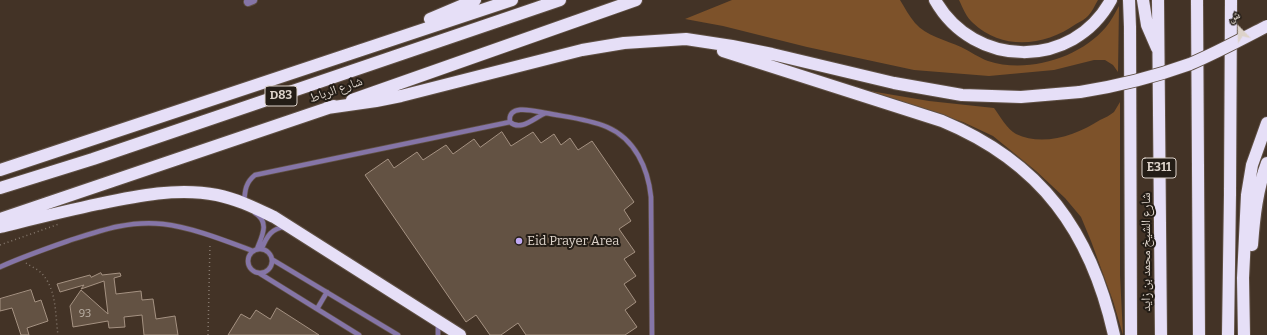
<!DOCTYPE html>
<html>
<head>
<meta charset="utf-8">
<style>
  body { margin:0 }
  #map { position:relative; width:1267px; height:335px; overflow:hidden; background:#433326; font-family:Bitter,"Noto Naskh Arabic",serif }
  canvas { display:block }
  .north { position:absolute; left:1219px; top:8px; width:40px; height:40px; -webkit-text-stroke:3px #241d16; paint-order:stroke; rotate:337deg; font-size:11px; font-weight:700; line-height:16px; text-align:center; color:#ddd3ca }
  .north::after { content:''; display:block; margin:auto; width:14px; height:18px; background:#ddd3ca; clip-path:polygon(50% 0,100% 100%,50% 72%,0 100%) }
</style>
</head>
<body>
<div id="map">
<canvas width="1267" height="335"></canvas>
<div class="north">ش</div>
</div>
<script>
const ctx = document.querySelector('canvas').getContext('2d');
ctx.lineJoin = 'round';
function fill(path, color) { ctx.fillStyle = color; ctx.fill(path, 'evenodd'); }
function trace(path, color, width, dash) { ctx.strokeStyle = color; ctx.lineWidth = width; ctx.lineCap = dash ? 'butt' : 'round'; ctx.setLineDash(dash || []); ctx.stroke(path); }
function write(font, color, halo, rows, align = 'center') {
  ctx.font = font + ' Bitter,"Noto Naskh Arabic",serif'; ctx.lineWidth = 4; ctx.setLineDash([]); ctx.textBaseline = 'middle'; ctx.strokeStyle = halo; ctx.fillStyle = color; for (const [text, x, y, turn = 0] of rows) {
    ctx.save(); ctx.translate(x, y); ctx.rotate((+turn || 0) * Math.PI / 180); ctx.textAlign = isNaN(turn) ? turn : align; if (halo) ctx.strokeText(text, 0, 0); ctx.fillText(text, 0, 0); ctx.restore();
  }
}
const green = new Path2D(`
  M732 0H900C905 8 909 16 915 23 926 36 946 40 961 47 970 51 979 58 988 61 1027 74 1080 58 1106 27 1111 21 1115 13 1119 6L1118 72 1113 65 1105 60H1094L1054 70 989 76 914 70 807 47 723 26 685 19Z
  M959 0H1098C1095 5 1092 12 1088 16 1085 19 1080 22 1076 24 1045 46 1003 51 973 23 966 17 963 8 959 0Z
  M864 90 929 101 994 108C1000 116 1007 129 1016 134 1043 147 1077 135 1100 120 1105 118 1110 115 1114 112 1116 109 1118 105 1120 102V275L1123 335 1113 301 1091 241 1081 217 1065 198 1036 171 993 136 963 122Z`);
const building = new Path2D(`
  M502 132 511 146 533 132 541 143 554 134 561 145 570 138 578 150 592 141 634 202 624 210 631 221 619 229 635 252 624 259 636 276 624 284 636 302 625 310 637 327 625 335H526L518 323 501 335H490L476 315 466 322 365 175 388 159 394 168 417 152 423 160 446 145 453 154 474 139 480 147Z
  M101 273 102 275 120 273 121 276 114 278 116 294 141 291 142 300 153 299 156 319 175 316 178 335H144L142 315 124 317 125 327 109 328 108 321 73 327 70 306 81 290 108 314 104 281 81 289 84 285 60 292 57 284 90 275 91 277Z
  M31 290 35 302 41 300 48 321 27 328 29 335H21L12 308 0 311V299Z
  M277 308 319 335H228L241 314 250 319 256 310 270 319Z`);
const path = new Path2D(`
  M0 245 59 224
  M26 263C30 266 35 268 39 271 57 286 55 314 58 335
  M208 335 210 243`);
const service = new Path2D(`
  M546 113C566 117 588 119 607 127 635 139 648 168 651 197L652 335
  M244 203C245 191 245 183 255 175L510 122C521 132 535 117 546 113 535 111 507 103 510 122
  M255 213C270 222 262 236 257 249
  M262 248C267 236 272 228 285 227
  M248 261a12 12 0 1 1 24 0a12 12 0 1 1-24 0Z
  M273 260 398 335
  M0 267C22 257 45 249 68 241 99 231 129 220 163 224 191 227 226 241 253 251
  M259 273 359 335
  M317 309 327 292
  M438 335V323`);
const minor = new Path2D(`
  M248 2 253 0`);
const motorway = new Path2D(`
  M935 0C974 69 1073 70 1111 0
  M1129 0 1130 27 1131 335
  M1143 0 1147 25 1157 48
  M1158 0 1161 335
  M1197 0 1199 335
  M430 19 475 0
  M723 51 942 121C1041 162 1091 232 1114 335
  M352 100 636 0
  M327 108 376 101 401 96 582 50 624 43 686 39 732 46 772 54 894 83 962 95 1021 97 1080 92
  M0 170 512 0
  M0 188 93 159 560 0
  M0 219 334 106
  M0 227C33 219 65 211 98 204 136 196 178 187 217 195 237 199 255 208 274 217L460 335
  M1252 245C1254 218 1257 189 1267 163
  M1228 335 1230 194 1231 0
  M1244 335 1243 278 1247 195 1252 165 1267 123`);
const motorwayBridge = new Path2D(`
  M1080 92C1118 86 1154 77 1190 64 1216 53 1242 39 1267 26`);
const markers = [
  [519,241,4,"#c0a8f3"]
];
const numberNames = [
  ["93",85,314]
];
const shields = [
  [281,96,32],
  [1159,168,34]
];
const shieldNames = [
  ["D83",281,96],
  ["E311",1159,168]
];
const streetNames = [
  ["شارع الرباط",336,90,-19],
  ["شارع الشيخ محمد بن زايد",1146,252,-90]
];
const poiNames = [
  ["Eid Prayer Area",527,241]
];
fill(green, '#7d522a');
fill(building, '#635243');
trace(building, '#a59282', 1);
trace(service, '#5f5044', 6);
trace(minor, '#5f5044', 10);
trace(motorway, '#5f5044', 14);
trace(path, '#84776c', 1.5, [1, 3]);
trace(service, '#8575a7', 4.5);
trace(minor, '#8575a7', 8);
trace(motorway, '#e6dff7', 12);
trace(motorwayBridge, '#5f5044', 14, []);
trace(motorwayBridge, '#e6dff7', 12);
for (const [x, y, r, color] of markers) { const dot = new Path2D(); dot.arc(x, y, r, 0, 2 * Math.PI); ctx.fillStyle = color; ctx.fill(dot); trace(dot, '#241d16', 1.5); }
write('11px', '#beb3a8', null, numberNames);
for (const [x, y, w] of shields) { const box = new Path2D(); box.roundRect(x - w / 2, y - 10, w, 20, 3); ctx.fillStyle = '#241d16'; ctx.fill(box); trace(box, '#ddd3ca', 1); }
write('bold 12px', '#ddd3ca', null, shieldNames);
write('13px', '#ddd3ca', '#241d16', streetNames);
write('13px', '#ddd3ca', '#241d16', poiNames, 'left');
</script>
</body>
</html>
